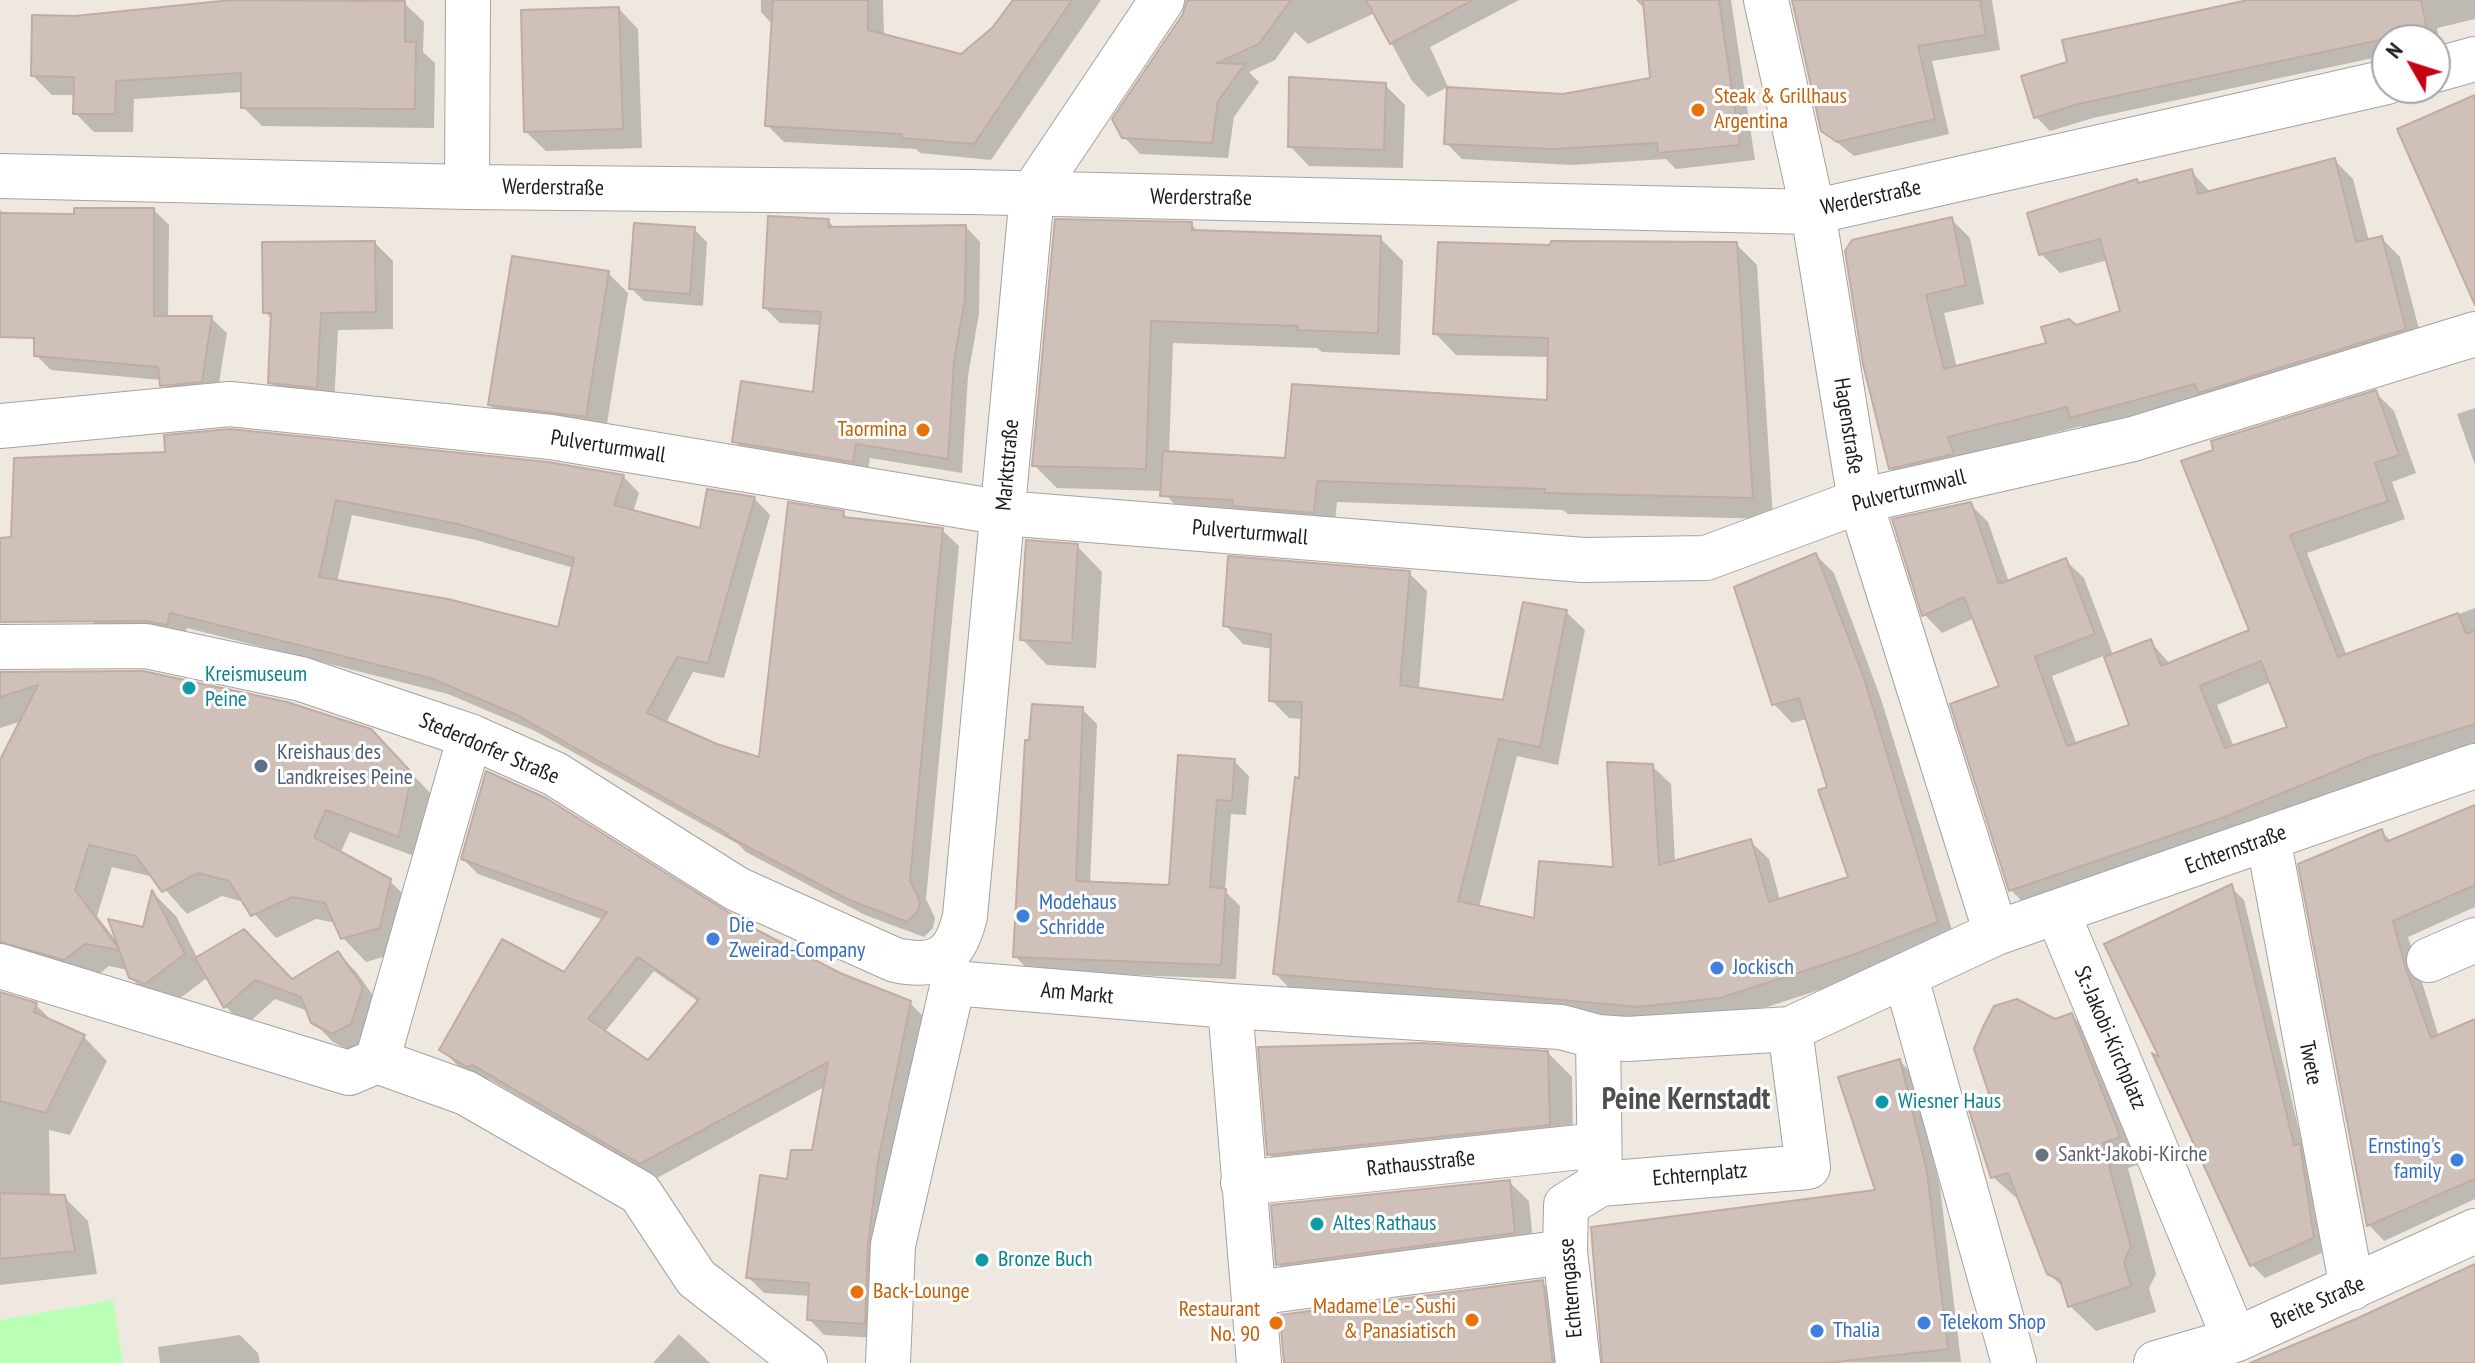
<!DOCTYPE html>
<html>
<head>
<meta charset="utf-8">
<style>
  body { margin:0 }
  #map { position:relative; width:2475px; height:1363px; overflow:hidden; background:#efe8e0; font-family:"PT Sans Narrow",sans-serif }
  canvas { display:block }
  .north { position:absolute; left:2371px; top:24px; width:80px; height:80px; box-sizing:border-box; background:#fff; border:2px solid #a4a4a4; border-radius:50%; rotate:309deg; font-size:22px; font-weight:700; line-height:32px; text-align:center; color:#1c1c1c }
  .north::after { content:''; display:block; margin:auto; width:28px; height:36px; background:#c70016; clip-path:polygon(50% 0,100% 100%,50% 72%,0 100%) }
</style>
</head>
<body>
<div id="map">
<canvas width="2475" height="1363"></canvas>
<div class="north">N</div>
</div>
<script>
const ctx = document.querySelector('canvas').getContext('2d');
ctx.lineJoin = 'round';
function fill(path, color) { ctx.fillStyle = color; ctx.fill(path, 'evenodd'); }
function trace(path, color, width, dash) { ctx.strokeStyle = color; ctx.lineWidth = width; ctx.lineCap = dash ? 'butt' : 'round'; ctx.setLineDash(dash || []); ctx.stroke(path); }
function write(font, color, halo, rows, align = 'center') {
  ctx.font = font + ' "PT Sans Narrow",sans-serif'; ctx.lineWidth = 6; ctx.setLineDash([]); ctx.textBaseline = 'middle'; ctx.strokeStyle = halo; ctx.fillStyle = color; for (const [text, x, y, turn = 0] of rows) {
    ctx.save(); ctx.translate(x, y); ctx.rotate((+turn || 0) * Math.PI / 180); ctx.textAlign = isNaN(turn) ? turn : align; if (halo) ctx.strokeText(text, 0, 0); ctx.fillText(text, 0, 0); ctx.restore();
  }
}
const park = new Path2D(`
  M113 1300 123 1363H0V1320Z`);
const shadow = new Path2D(`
  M761 0H883L884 36 962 56 994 30 1016 0H1101L991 160 920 153 916 149 784 142 767 125 773 25 761 12Z
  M1186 0H1519L1430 47 1448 87 1428 97 1412 81 1375 13 1308 44 1295 32 1275 60 1249 72 1259 82 1234 117 1228 158 1140 154 1124 137 1185 15Z
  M1636 0H1731L1755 160 1676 169 1666 159 1571 165 1462 159 1446 143 1563 96 1652 79 1646 10Z
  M1793 0H1992L2000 50 1932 61 1949 134 1854 156 1822 130Z
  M2258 0H2475V19L2437 28 2440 43 2435 45V40H2387V55L2093 118 2050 131 2036 117Z
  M404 3 424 22 423 52 435 63 434 128 262 126 243 107V92L134 99 133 132H94L75 113 76 95H52L33 76Z
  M619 9 638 29 642 148 546 151 526 132Z
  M1385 85 1405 105 1403 168 1309 166 1290 146Z
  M2334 160 2353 179 2369 241 2381 238 2400 257 2424 348 2091 436 2081 426 1965 456 1910 487 1891 468 1865 364 1951 219 1970 238 1984 304 1944 313 1957 368 2049 344 2076 327 2122 312 2108 260 2060 273 2041 254 2136 181 2140 184 2191 171 2211 193Z
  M0 210 5 215 76 216 154 210 169 225 168 318H211L227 333 217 396 177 400 161 380 51 370 36 355V335L0 334Z
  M828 221 836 229 966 227 980 242 979 314 968 376 962 473 870 458 867 476 749 456 734 441 815 394 822 325 780 323 765 308Z
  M1191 224 1199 232 1380 238 1403 261 1400 355 1322 352 1317 348 1173 343 1169 453 1286 460 1549 402 1550 357 1456 355 1435 333 1552 247 1736 244 1757 265 1773 519 1568 514 1563 510 1337 502 1334 533 1184 516 1163 491 1057 488 1034 465Z
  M694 229 707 242 703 306 644 301 631 288Z
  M375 243 393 261V329L338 330 334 405 288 400 270 382 273 320 265 312Z
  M608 273 628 293 605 436 509 424 490 405Z
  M2376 393 2394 411 2416 473 2392 482 2405 519 2307 553 2347 656 2475 608V748L2029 908 2011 890 2002 688 1975 618 1942 633 1924 614 1970 504 1988 522 2009 582 2065 560 2084 578 2113 655 2150 641 2170 664 2251 631 2184 462ZM2106 655 2132 727 2077 745 2052 676ZM2271 682 2289 728 2234 747 2217 705Z
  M2475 408V465L2457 414Z
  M16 460 623 476 639 493 633 512 701 530 754 498 770 515 724 678 693 672 666 723 716 746 760 760 843 513 849 519 942 530 959 546 926 899 935 918 933 928 924 937 865 915 746 852 738 844 535 731 448 694 187 628 183 640 108 637 93 622 142 603 0 622V540L12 539ZM352 515 476 540 574 568 559 629 337 582Z
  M1077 546 1102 572 1096 668 1047 665 1022 639Z
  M1816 555 1834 573 1881 699 1955 940 1869 974 1739 1016 1656 1024 1293 992 1275 973 1301 780 1303 719 1289 718 1271 700 1273 649 1243 644 1225 625 1409 573 1427 591 1419 690 1505 702 1566 612 1585 630 1558 765 1517 756 1479 908 1536 921 1615 869 1652 766 1671 784 1675 862 1750 841 1769 859 1780 900 1850 878 1829 788 1807 719 1792 723 1774 704Z
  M0 674 394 755 435 798 422 859 350 832 340 854 389 880 413 904 403 951 366 962 343 938 336 923 316 919 276 938 244 902 222 896 187 914 154 877 112 867 97 916 118 943 144 930 154 894 176 916 198 959 292 982 338 953 357 973 382 1008 370 1044 353 1052 333 1042 313 1022 308 1011 275 999 245 1026 226 1007 208 977 170 1006 154 1001 130 977 128 970 109 966 89 982H0V765L22 721 0 728Z
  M1082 709 1097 724 1090 883 1171 887 1234 761 1249 776 1246 815 1231 814 1225 891 1240 906 1236 979 1029 971 1015 956Z
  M2475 807V907L2408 937 2439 1037 2475 1021V1199L2384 1241 2369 1225 2381 831 2392 842Z
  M463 859 754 931 839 975 910 1003 925 1018 879 1338 824 1335 809 1319 810 1296 764 1293 748 1277 788 1181 814 1152 826 1086 657 1178 489 1079 484 1081 457 1065 441 1049 564 975 604 920 478 874ZM654 971 699 1002 648 1063 604 1033Z
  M2231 887 2244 900 2304 1151 2312 1159 2326 1251 2265 1278 2252 1265 2156 1058 2164 1062Z
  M0 992 36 1005 54 1023 84 1037 107 1061 70 1135 49 1130 50 1197H64L88 1221 97 1274 0 1285Z
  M2072 1016 2097 1041 2144 1163 2128 1168 2156 1274 2149 1288 2156 1312 2096 1331 2070 1306 2065 1289 2048 1273 2021 1202 1993 1177V1101L2055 1021Z
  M1548 1053 1572 1077 1573 1148 1293 1178 1269 1154Z
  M1900 1061 1913 1075 1940 1187 1961 1362 1604 1363 1878 1191Z
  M1509 1182 1529 1201 1534 1252 1298 1284 1278 1264Z
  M1542 1282 1559 1299 1567 1363H1286Z
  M679 1334 709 1362 711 1363H653Z
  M240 1335 258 1353 260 1363H160L158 1347Z`);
const building = new Path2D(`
  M231 0 405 1V42H416L415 109 241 108V73L116 81 115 114H73L74 77 31 76 32 15 75 16Z
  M773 0H868V30L961 54 992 28 1013 0H1072L974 144 901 138 902 134 765 126Z
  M1187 0H1291L1259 44 1217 63 1245 64 1218 101 1212 143 1122 138 1112 119 1183 14Z
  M1366 0H1473L1390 44Z
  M1643 0H1719L1740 145 1658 153 1657 143 1553 149 1444 144 1447 87 1563 94 1650 78Z
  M1792 0H1980L1986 35 1918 46 1935 119 1837 142 1821 131Z
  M2248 0H2421L2427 30 2078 104 2034 118 2021 76 2067 62 2062 40Z
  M619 7 623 129 524 132 521 10Z
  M1289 77 1386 83 1384 150 1288 147Z
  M2475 95V305L2397 129Z
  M2335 158 2356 242 2382 236 2406 329 2198 393 2195 384 2070 418 2067 407 1948 437 1954 454 1889 469 1863 364 1845 251 1852 240 1952 217 1966 285 1926 295 1944 369 2046 343 2041 327 2069 319 2076 325 2120 311 2100 239 2039 255 2027 213 2137 179 2138 183 2192 169 2198 194Z
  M74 208H154V316H212L202 382 160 386 158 367 34 356V338L0 337V213L74 214Z
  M768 216 829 219 828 227 966 225 965 299 954 361 948 459 856 444 853 462 732 442 741 381 813 392 821 312 763 308Z
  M1055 219 1192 222V230L1381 236 1378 333 1297 330 1298 326 1151 321 1146 469 1032 466Z
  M634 223 695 227 690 294 629 289Z
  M375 241 376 312 321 313 317 388 268 383 271 313H263L262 242Z
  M1551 241 1737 242 1753 498 1544 493 1545 489 1317 481 1314 513 1232 506 1233 500 1160 496 1163 451 1285 458 1292 384 1547 400 1548 338 1433 334 1438 242 1550 245Z
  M512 256 609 271 586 417 488 405Z
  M2376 390 2399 455 2375 463 2388 501 2290 535 2338 657 2458 613 2466 634 2475 631V724L2372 756 2222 818 2009 891 1950 704 1999 686 1964 597 1922 616 1892 519 1971 502 1999 584 2066 558 2095 634 2035 657 2067 746 2129 725 2104 657 2151 639 2161 666 2249 630 2181 461 2213 450 2211 441ZM2261 661 2287 727 2225 748 2200 686Z
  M230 429 548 462 624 475 614 505 700 528 707 489 755 497 708 663 677 657 647 713 717 744 759 757 788 502 844 511 843 517 943 528 910 881 920 901 918 911 907 922 847 899 727 836 728 834 517 715 430 678 170 613 167 625 146 621 0 622V538L11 537 14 458 165 452 164 435ZM336 500 458 524 574 558 558 627 448 599 319 577Z
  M1026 540 1078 544 1072 643 1020 640Z
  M1816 553 1864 678 1938 922 1850 956 1720 998 1638 1007 1273 974 1295 777 1299 778 1302 702 1269 701 1271 634 1223 626 1228 556 1410 571 1400 685 1503 700 1523 602 1567 610 1540 747 1499 739 1458 901 1534 918 1539 861 1613 867 1607 762 1653 764 1659 865 1751 839 1769 902 1848 877 1818 790 1827 787 1799 698 1772 705 1734 587Z
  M143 671 287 702 371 729 412 773 399 837 326 810 314 837 391 879 380 928 341 939 325 903 292 897 251 916 229 881 198 873 162 892 136 856 89 845 75 890 119 949 108 919 143 927 152 890 185 954 145 984 129 978 119 950 85 944 64 960 0 942V760L38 685 0 697V672Z
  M1032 704 1083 707 1076 881 1169 885 1178 755 1235 759 1232 801 1217 800 1210 887 1226 889 1221 965 1013 957 1025 740H1029Z
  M486 771 546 798 755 929 840 973 911 1001 878 1162 868 1244 865 1324 807 1320 809 1283 746 1278 760 1175 787 1179 791 1150H812L828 1062 640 1164 473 1065 467 1067 439 1050 502 939 564 972 607 912 461 859ZM638 957 699 999 648 1060 588 1019Z
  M2475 805V885L2393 921 2406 969 2431 1038 2475 1019V1179L2367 1226 2298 864 2382 829 2386 842Z
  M2232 884 2294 1145 2300 1144 2314 1238 2250 1266 2152 1053 2159 1057 2104 944Z
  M244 929 292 979 338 951 363 987 351 1024 332 1034 311 1023 301 997 255 980 224 1008 195 958Z
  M0 992 37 1003 34 1012 85 1035 46 1113 0 1101Z
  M2017 999 2055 1019 2072 1013 2120 1137 2103 1143 2131 1247 2124 1262 2131 1286 2068 1307 2060 1280 2047 1274 2008 1173 1991 1178 1968 1107 1991 1100 1974 1049 1983 1027 1994 1006Z
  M1424 1043 1548 1051 1550 1125 1267 1155 1258 1047Z
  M1900 1059 1927 1172 1948 1349 1828 1363H1602L1591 1227 1875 1190 1838 1077Z
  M1510 1180 1515 1233 1276 1265 1271 1205Z
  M0 1193 65 1195 75 1251 0 1259Z
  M2475 1264V1363H2250L2358 1318Z
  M1543 1280 1553 1363H1284L1280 1315Z`);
const minor = new Path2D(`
  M1766 0 1813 212 1860 501 1996 933
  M2435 70 2475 59
  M0 176 467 187 971 192 1813 212 2387 82
  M467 187 468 0
  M0 426 230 404 551 437 1004 513 1583 560 1706 558 1860 501 2133 439 2475 334
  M0 647 146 646 301 679 470 736 555 774 737 889 895 960C938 969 955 958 965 916L1032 194 1162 0
  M2268 838 2352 1288
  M2058 914 2235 1340
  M2429 960 2475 940
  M0 966 349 1073 377 1061 466 1093 640 1193 696 1278 805 1363
  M1906 978 2014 1363
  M1230 1006 1561 1027 1598 1037
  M1790 1029 1808 1167 1600 1184 1598 1037 1627 1039 1790 1029 1996 933 2475 766
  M377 1061 470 736
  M1243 1183 1599 1145
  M1254 1293 1565 1252
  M888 1363 893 1245 953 983 1230 1006 1259 1363
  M1578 1363 1565 1252 1566 1205 1600 1184
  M2156 1363 2235 1340 2475 1231`);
const markers = [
  [1698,110,8,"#e8710a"],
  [923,430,8,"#e8710a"],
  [189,688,8,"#0f9aa8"],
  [261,766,8,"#5c6f8a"],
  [1023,916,8,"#3f7fe0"],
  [713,939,8,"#3f7fe0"],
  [1717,968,8,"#3f7fe0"],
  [1882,1102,8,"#0f9aa8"],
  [2042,1155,8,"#6b7280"],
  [2457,1160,8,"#3f7fe0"],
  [1317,1224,8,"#0f9aa8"],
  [982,1260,8,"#0f9aa8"],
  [857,1292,8,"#e8710a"],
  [1472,1320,8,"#e8710a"],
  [1276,1323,8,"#e8710a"],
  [1924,1323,8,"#3f7fe0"],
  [1817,1331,8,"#3f7fe0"]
];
const foodNames = [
  ["Steak & Grillhaus",1714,97,"left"],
  ["Argentina",1714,122,"left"],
  ["Taormina",907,430],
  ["Back-Lounge",873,1292,"left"],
  ["Madame Le - Sushi",1456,1307],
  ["& Panasiatisch",1456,1332],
  ["Restaurant",1260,1310],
  ["No. 90",1260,1335]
];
const streetNames = [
  ["Werderstraße",553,188,1],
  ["Werderstraße",1201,198,1],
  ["Werderstraße",1871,198,-12],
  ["Hagenstraße",1848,426,81],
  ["Pulverturmwall",608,447,9],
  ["Marktstraße",1008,465,-85],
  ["Pulverturmwall",1909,491,-14],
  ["Pulverturmwall",1250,533,5],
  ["Stederdorfer Straße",489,749,23],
  ["Echternstraße",2236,850,-20],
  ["Am Markt",1077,994,5],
  ["St.-Jakobi-Kirchplatz",2110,1038,67],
  ["Twete",2310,1063,79],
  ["Rathausstraße",1421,1164,-6],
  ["Echternplatz",1700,1175,-5],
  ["Echterngasse",1571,1288,-95],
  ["Breite Straße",2318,1303,-24]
];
const cultureNames = [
  ["Kreismuseum",205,675],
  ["Peine",205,700],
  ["Wiesner Haus",1898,1102],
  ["Altes Rathaus",1333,1224],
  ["Bronze Buch",998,1260]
];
const serviceNames = [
  ["Kreishaus des",277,753],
  ["Landkreises Peine",277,778]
];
const shopNames = [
  ["Modehaus",1039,903],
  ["Schridde",1039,928],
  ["Die",729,926],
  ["Zweirad-Company",729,951],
  ["Jockisch",1733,968],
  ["Ernsting's",2441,1147,"right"],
  ["family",2441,1172,"right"],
  ["Telekom Shop",1940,1323],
  ["Thalia",1833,1331]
];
const worshipNames = [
  ["Sankt-Jakobi-Kirche",2058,1155]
];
const districtNames = [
  ["Peine Kernstadt",1686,1100]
];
fill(park, '#b9ffb6');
fill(shadow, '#0003');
fill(building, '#cfc0b9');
trace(building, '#c2aca1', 2);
trace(minor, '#a3a3a3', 46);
trace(minor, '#fff', 44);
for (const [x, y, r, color] of markers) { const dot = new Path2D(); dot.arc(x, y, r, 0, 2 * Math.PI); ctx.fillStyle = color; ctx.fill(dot); trace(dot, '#fff', 3); }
write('22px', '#c56008', '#fff', foodNames, 'right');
write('22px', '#1c1c1c', '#fff', streetNames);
write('22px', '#0d838f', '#fff', cultureNames, 'left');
write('22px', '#4e5e75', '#fff', serviceNames, 'left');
write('22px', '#366cbe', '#fff', shopNames, 'left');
write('22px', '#5b616d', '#fff', worshipNames, 'left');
write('bold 30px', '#4f4f4f', '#fff', districtNames);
</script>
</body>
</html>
